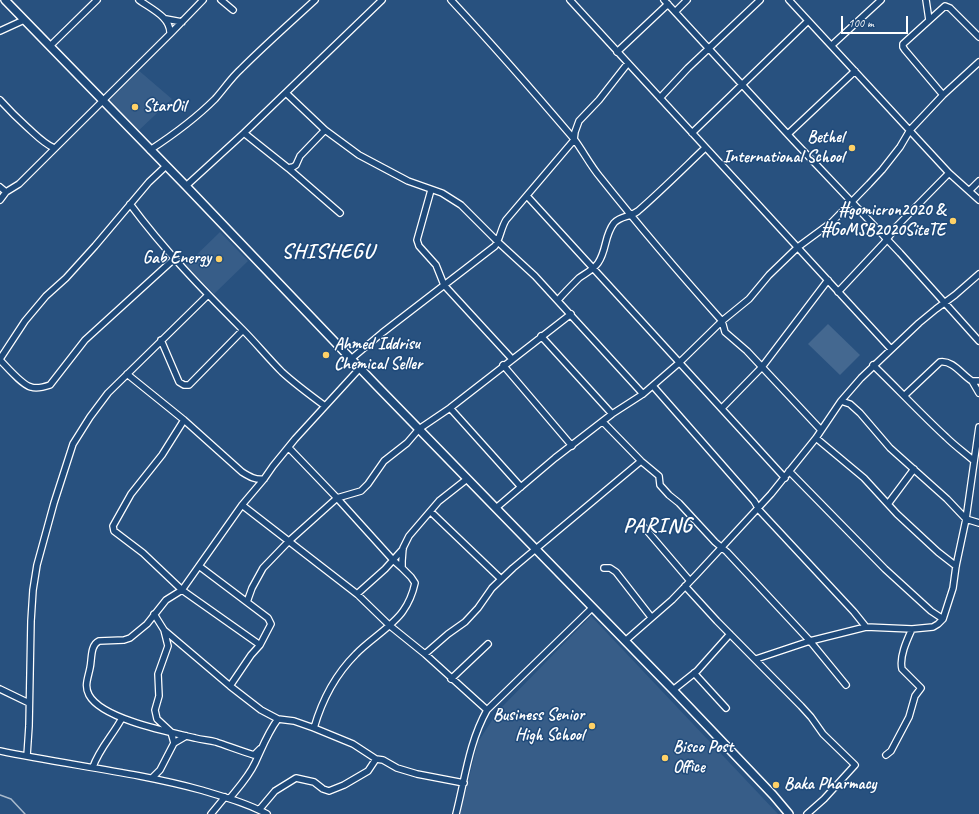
<!DOCTYPE html>
<html>
<head>
<meta charset="utf-8">
<style>
  body { margin:0 }
  #map { position:relative; width:979px; height:814px; overflow:hidden; background:#28517f; font-family:Caveat,sans-serif }
  canvas { display:block }
  .scale { position:absolute; left:841px; top:16px; width:67px; height:18px; box-sizing:border-box; border:2px solid #fff; border-top:0; padding-left:5px; font-size:12px; line-height:14px; white-space:nowrap; color:#fff; -webkit-text-stroke:3px #1f4a7a; paint-order:stroke }
</style>
</head>
<body>
<div id="map">
<canvas width="979" height="814"></canvas>
<div class="scale">100 m</div>
</div>
<script>
const ctx = document.querySelector('canvas').getContext('2d');
ctx.lineJoin = 'round';
function fill(path, color) { ctx.fillStyle = color; ctx.fill(path, 'evenodd'); }
function trace(path, color, width, dash) { ctx.strokeStyle = color; ctx.lineWidth = width; ctx.lineCap = dash ? 'butt' : 'round'; ctx.setLineDash(dash || []); ctx.stroke(path); }
function write(font, color, halo, rows, align = 'center') {
  ctx.font = font + ' Caveat,sans-serif'; ctx.lineWidth = 3; ctx.setLineDash([]); ctx.textBaseline = 'middle'; ctx.strokeStyle = halo; ctx.fillStyle = color; for (const [text, x, y, turn = 0] of rows) {
    ctx.save(); ctx.translate(x, y); ctx.rotate((+turn || 0) * Math.PI / 180); ctx.textAlign = isNaN(turn) ? turn : align; if (halo) ctx.strokeText(text, 0, 0); ctx.fillText(text, 0, 0); ctx.restore();
  }
}
const built = new Path2D(`
  M137 69 172 99 136 133 106 103Z
  M220 232 248 261 214 294 186 265Z
  M591 616 778 814H460L478 742 498 711Z`);
const green = new Path2D(`
  M828 324 860 355 840 375 808 344Z`);
const stream = new Path2D(`
  M0 795 11 799 25 814`);
const minor = new Path2D(`
  M221 0 233 10
  M451 0C493 45 534 92 574 139 583 151 590 165 600 177 639 226 680 274 722 321L725 332 747 351 821 430
  M570 0 891 349
  M664 0 793 140 900 253 979 341
  M789 0 949 173 979 200
  M926 0 929 20
  M675 12 687 0
  M166 19 182 22
  M0 31 24 20
  M170 34 203 0
  M832 45 881 0
  M50 46 97 0
  M617 52 668 4
  M286 93 325 130 359 155 408 181 442 193 461 205 498 242 535 276 643 394
  M943 95 905 50 903 47V44L945 6 950 8 979 37
  M660 98 688 68 760 0
  M0 100C9 110 17 118 27 127 36 135 43 143 54 148
  M244 133 288 168 293 167 296 165 300 156 325 130
  M692 133 808 21
  M788 134 855 71
  M150 150C173 135 195 119 215 99 224 89 231 78 241 69 265 45 290 23 315 0
  M288 168 340 213
  M186 186 244 133 382 0
  M0 187 6 192
  M431 190 417 240 419 246 436 265 444 285 512 359
  M970 190 979 181
  M527 196 785 478
  M0 200 6 192 19 184 170 34C171 17 151 9 139 0
  M130 204C164 250 202 289 242 329 256 343 268 358 282 372 295 384 310 395 325 406
  M838 292 884 243 897 226 949 173
  M558 300C565 292 572 285 579 278 586 273 593 270 598 263 607 250 604 236 614 223 622 215 629 218 638 211 661 191 683 169 705 148
  M541 336 612 414
  M161 340 179 382 184 385H189L243 330
  M0 359 25 321 46 296 66 278 95 246 149 182 166 166
  M351 359 382 333 495 246C500 239 501 228 506 220L574 140 575 132 579 121 599 100 628 63
  M0 360C7 367 22 385 31 387 37 389 44 387 50 385L85 340 174 259
  M503 365 572 446
  M873 365C898 389 921 414 946 437 955 446 965 453 974 461
  M127 374 184 420 242 472C250 477 255 480 264 479
  M972 381 979 393
  M653 386 754 501 760 511 854 612 866 627
  M905 395 940 362C953 360 962 375 972 381H979
  M841 401 850 404 860 413 890 448 947 499 966 519 979 523
  M450 408 521 487
  M722 408 762 367 828 280
  M184 420 162 455 131 494 113 526 114 531 143 553 182 590 260 645
  M603 422 641 461 659 476 660 485 669 495 679 503 715 542 727 552 810 641 846 685
  M816 438 864 478 897 514 938 552 956 566
  M289 448 337 498 393 560 402 568
  M789 471 885 569 931 611 943 619
  M888 504 914 469
  M242 505 357 594 389 625 425 654 487 710
  M496 508 555 458 612 414 643 394 680 362 722 321 749 299 769 275 798 247 832 222 869 184 882 170 900 147 910 130 943 95 979 62
  M431 512 501 579
  M643 526 690 581
  M199 566 268 618 271 624 260 645 251 655 230 686
  M604 568H610L616 572 651 617
  M685 586 717 621 801 706 811 717 823 734 855 765 824 799 807 814
  M357 594 385 569 403 549
  M247 602 252 588 263 568 289 541 337 498 361 491 368 484 384 461 407 443 419 429 450 408 571 314
  M154 614 164 630 230 686 261 710 278 719 294 721 314 728 353 744 376 759 383 760 397 768 417 774 464 783
  M164 630 168 646 158 674 159 696 155 710 157 719 171 732 174 743
  M625 641 672 600 697 574 771 494 816 438 841 401 861 378 919 323 936 309 955 295 979 274
  M425 654 448 634 465 622 478 608 492 588 513 568 641 461
  M756 659 810 641 866 627 912 629
  M694 673 726 708
  M451 679 488 644
  M0 689 29 703
  M673 690 697 671 730 634
  M314 728C322 700 335 675 356 654 369 640 393 626 403 611 408 604 413 592 415 583L411 577 402 568V561L403 548 409 536 439 501 467 479
  M260 749 254 755C241 751 228 746 216 742 209 740 202 740 195 738 169 732 102 719 89 695 84 686 88 678 90 668 92 660 90 645 99 641L124 640 130 638 147 624 166 600 182 590 242 505 264 479 273 466 295 439 360 368
  M0 751C67 765 135 772 201 790 224 797 247 803 267 814
  M886 755 891 751 909 717 915 696 921 688 902 669C899 657 907 640 912 629L933 627 938 624 943 619 953 588 956 566 966 519 979 427
  M27 756 29 726 31 621 33 590 37 565 54 503 73 444 90 417 108 393 208 295
  M93 767C99 749 113 735 122 718
  M152 778 160 770 174 743 186 736
  M230 798C239 787 249 776 255 763 262 748 268 732 278 719
  M259 810 275 791 296 778 314 782 323 789 329 791 344 785 368 771 376 759
  M211 814 225 797
  M456 814C465 779 469 742 487 710L592 608`);
const major = new Path2D(`
  M5 0 186 186 376 385 673 690 773 795 789 814`);
const markers = [
  [135,107,4,"#ffd166"],
  [852,148,4,"#ffd166"],
  [953,221,4,"#ffd166"],
  [219,259,4,"#ffd166"],
  [326,355,4,"#ffd166"],
  [592,726,4,"#ffd166"],
  [665,758,4,"#ffd166"],
  [776,785,4,"#ffd166"]
];
const poiNames = [
  ["StarOil",143,107],
  ["Bethel",844,138,"right"],
  ["International School",844,158,"right"],
  ["#gomicron2020 &",945,211,"right"],
  ["#GoMSB2020SiteTE",945,231,"right"],
  ["Gab Energy",211,259,"right"],
  ["Ahmed Iddrisu",334,345],
  ["Chemical Seller",334,365],
  ["Business Senior",584,716,"right"],
  ["High School",584,736,"right"],
  ["Bisco Post",673,748],
  ["Office",673,768],
  ["Baka Pharmacy",784,785]
];
const districtNames = [
  ["SHISHEGU",328,252],
  ["PARING",658,526]
];
fill(built, '#375d88');
fill(green, '#446890');
trace(stream, '#aabbcd', 1.5);
trace(minor, '#fff', 8);
trace(major, '#fff', 10);
trace(minor, '#1f4a7a', 5.5);
trace(major, '#1f4a7a', 7);
for (const [x, y, r, color] of markers) { const dot = new Path2D(); dot.arc(x, y, r, 0, 2 * Math.PI); ctx.fillStyle = color; ctx.fill(dot); trace(dot, '#1f4a7a', 1.5); }
write('bold 17px', '#fff', '#1f4a7a', poiNames, 'left');
ctx.letterSpacing = '1px';
write('bold 21px', '#fff', '#1f4a7a', districtNames);
ctx.letterSpacing = '0px';
</script>
</body>
</html>
